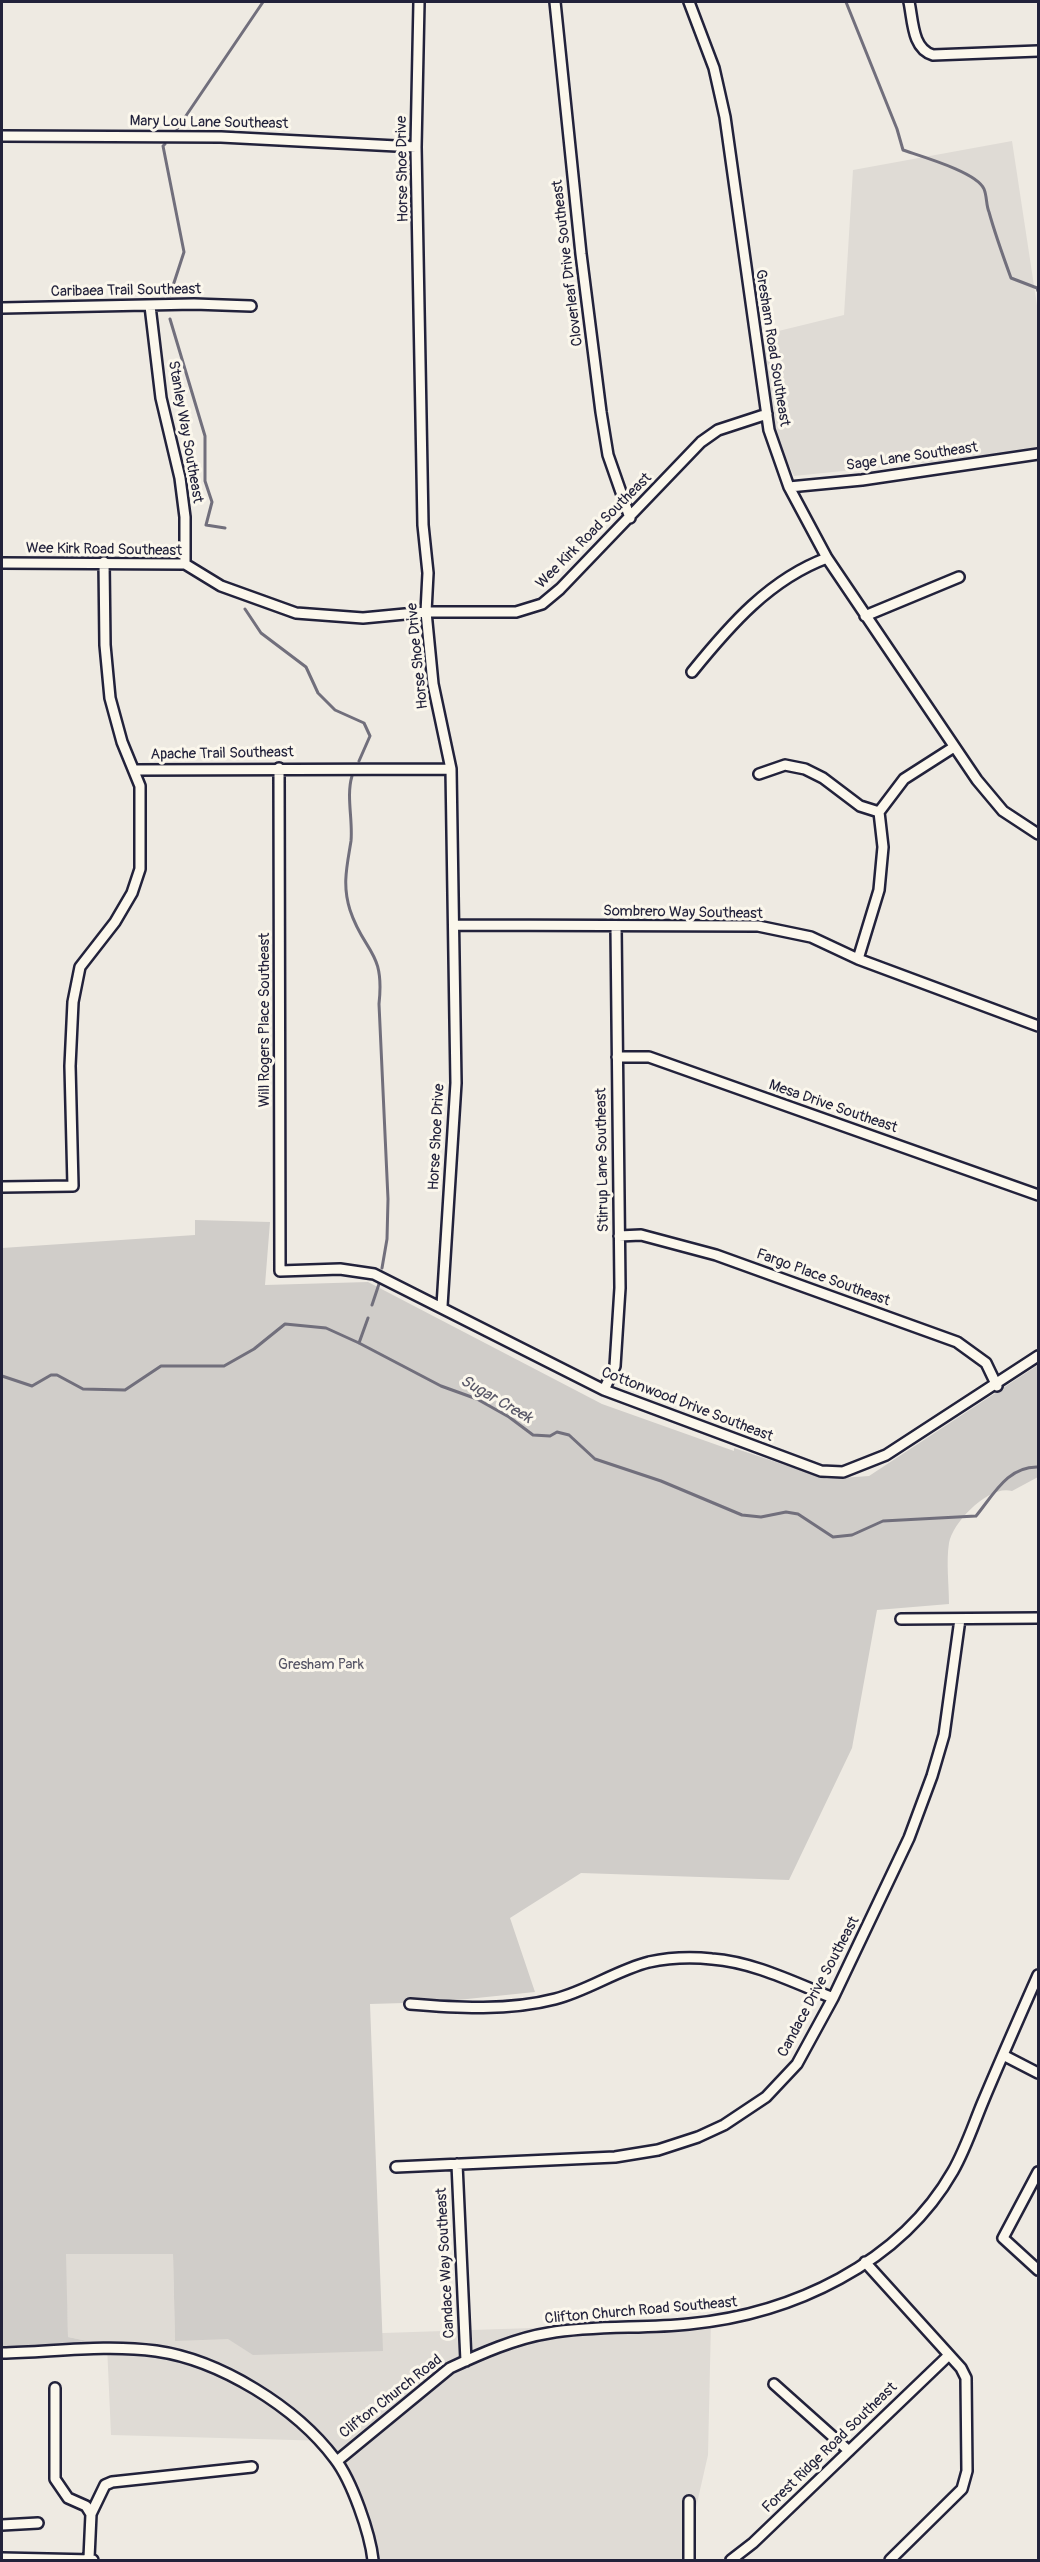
<!DOCTYPE html>
<html>
<head>
<meta charset="utf-8">
<style>
  body { margin:0 }
  #map { position:relative; width:1040px; height:2562px; overflow:hidden; background:#eeeae2; font-family:Pangolin,sans-serif }
  canvas { display:block }
  .frame { position:absolute; inset:0; border:3px solid #22223b; pointer-events:none }
</style>
</head>
<body>
<div id="map">
<canvas width="1040" height="2562"></canvas>
<div class="frame"></div>
</div>
<script>
const ctx = document.querySelector('canvas').getContext('2d');
ctx.lineJoin = 'round';
function fill(path, color) { ctx.fillStyle = color; ctx.fill(path, 'evenodd'); }
function trace(path, color, width, dash) { ctx.strokeStyle = color; ctx.lineWidth = width; ctx.lineCap = dash ? 'butt' : 'round'; ctx.setLineDash(dash || []); ctx.stroke(path); }
function write(font, color, halo, rows, align = 'center') {
  ctx.font = font + ' Pangolin,sans-serif'; ctx.lineWidth = 6; ctx.setLineDash([]); ctx.textBaseline = 'middle'; ctx.strokeStyle = halo; ctx.fillStyle = color; for (const [text, x, y, turn = 0] of rows) {
    ctx.save(); ctx.translate(x, y); ctx.rotate((+turn || 0) * Math.PI / 180); ctx.textAlign = isNaN(turn) ? turn : align; if (halo) ctx.strokeText(text, 0, 0); ctx.fillText(text, 0, 0); ctx.restore();
  }
}
const built = new Path2D(`
  M1012 141 1038 312V451L794 476 772 428 754 337 844 315 853 170Z
  M65 2254H173L175 2340 711 2322 708 2455 684 2560H375L369 2521 330 2441 111 2435 107 2345 68 2337Z`);
const green = new Path2D(`
  M195 1220 270 1222 265 1285 368 1282 602 1404 734 1451V1448L827 1479 869 1476 1038 1365V1477L1012 1491C990 1484 953 1521 949 1543 946 1562 949 1584 949 1604L877 1610 852 1748 789 1880 581 1873 510 1918 535 1992 438 2002 370 2004 383 2351 253 2355 228 2339 175 2341 173 2254H66L68 2337 107 2345 2 2351V1248L195 1235Z`);
const stream = new Path2D(`
  M846 2 897 129 903 150C920 156 977 172 984 189 987 196 986 205 989 212 995 234 1003 256 1011 278L1037 288 1038 291
  M177 129 263 2
  M165 144 163 146 184 252 170 295
  M170 319 205 436V481L212 502 206 525 225 528
  M245 609 261 633 306 667 318 693 335 710 364 723 370 736 359 761
  M352 776C346 796 353 820 351 841 347 866 342 885 350 910 364 953 385 950 379 1004L388 1199 387 1239 382 1268
  M372 1305 379 1284
  M359 1343 368 1318
  M2 1376 32 1386 51 1375H57L83 1389 125 1390 161 1366H224L254 1349 285 1324 326 1328 359 1343 441 1386 477 1399 509 1417 533 1435 550 1436 557 1432 569 1435 595 1459 661 1481 742 1515 761 1517 786 1512 798 1514 833 1537 852 1535 883 1521 976 1516C994 1494 1008 1466 1038 1467`);
const minor = new Path2D(`
  M419 2 416 147 423 525 428 573 426 612 433 684 451 769 456 1083 442 1306
  M555 2 581 254 601 412 608 455 630 518
  M689 2 714 68 725 117 769 430 789 487 827 558 977 780 1003 811 1038 834
  M909 2C913 20 912 49 933 55L1038 51
  M2 136 221 137 416 147
  M150 306 161 398 180 478 185 517V564
  M2 308 194 304 251 306
  M789 487 862 480 1038 454
  M2 563 185 564 221 586 296 613 363 618 426 612H516L542 604 560 589 701 442 718 430 767 414
  M865 616 959 577
  M692 672C730 625 770 579 827 558
  M279 768 280 1271 340 1269 374 1274 604 1390 821 1471 843 1472 886 1455 1038 1356
  M134 770 451 769
  M759 774 785 765 805 769 823 778 860 806 879 812
  M454 925 758 926 811 937 858 959 1038 1026
  M858 959 879 890 883 847 879 812 904 779 954 747
  M617 1057H649L1038 1195
  M2 1187 73 1186 70 1066 73 1002 80 967 115 922 132 893 140 869V786L122 742 110 698 105 645 104 562
  M619 1236 641 1235 716 1255 957 1342 986 1363 997 1386
  M604 1390 615 1366 620 1288 616 927
  M901 1619 1038 1618
  M410 2004C458 2008 509 2011 555 1999 587 1991 617 1970 649 1962 668 1958 692 1957 712 1959 754 1962 795 1983 833 1998
  M1003 2055 1038 2073
  M457 2164 466 2361
  M396 2167 615 2157 658 2150 698 2137 724 2125 766 2097 797 2064 833 1998 909 1838 932 1776 944 1735 960 1619
  M1038 2172 1003 2238 1038 2270
  M865 2262 961 2368 966 2378 967 2471 962 2489 890 2560
  M2 2353C52 2352 106 2344 156 2351 220 2360 296 2407 335 2459 352 2481 370 2533 373 2560
  M774 2384 849 2451
  M55 2388V2479L68 2498 86 2506 91 2514 89 2558
  M337 2461 450 2368C480 2354 516 2338 549 2333 595 2325 642 2329 689 2324 792 2314 900 2264 953 2171 965 2150 973 2126 982 2104 1000 2061 1019 2018 1038 1975
  M91 2514 105 2485 112 2482 252 2467
  M2 2525 38 2523
  M2 2558 93 2560
  M689 2560V2501
  M731 2560 753 2543 949 2355`);
const streetNames = [
  ["Mary Lou Lane Southeast",209,123,1],
  ["Horse Shoe Drive",403,169,-91],
  ["Cloverleaf Drive Southeast",568,263,-97],
  ["Caribaea Trail Southeast",126,291,-1],
  ["Gresham Road Southeast",772,348,81],
  ["Stanley Way Southeast",185,432,80],
  ["Sage Lane Southeast",912,457,-8],
  ["Wee Kirk Road Southeast",594,531,-45],
  ["Wee Kirk Road Southeast",104,550,1],
  ["Horse Shoe Drive",418,656,-96],
  ["Apache Trail Southeast",222,754,-1],
  ["Sombrero Way Southeast",683,913,1],
  ["Will Rogers Place Southeast",265,1020,-90],
  ["Mesa Drive Southeast",833,1107,19],
  ["Horse Shoe Drive",437,1137,-87],
  ["Stirrup Lane Southeast",603,1160,-91],
  ["Fargo Place Southeast",823,1278,20],
  ["Cottonwood Drive Southeast",687,1405,21],
  ["Candace Drive Southeast",819,1987,-62],
  ["Candace Way Southeast",446,2263,-93],
  ["Clifton Church Road Southeast",641,2311,-5],
  ["Clifton Church Road",391,2397,-38],
  ["Forest Ridge Road Southeast",830,2448,-44]
];
const parkNames = [
  ["Gresham Park",321,1665]
];
const waterNames = [
  ["Sugar Creek",496,1400,30]
];
fill(built, '#dfdbd5');
fill(green, '#d0cdc9');
trace(stream, '#716f7c', 3);
trace(minor, '#22223b', 14);
trace(minor, '#fbf7ec', 9);
write('15px', '#22223b', '#fbf7ec', streetNames);
write('15px', '#565566', '#fbf7ec', parkNames);
write('italic 16px', '#575666', '#fbf7ec', waterNames);
</script>
</body>
</html>
